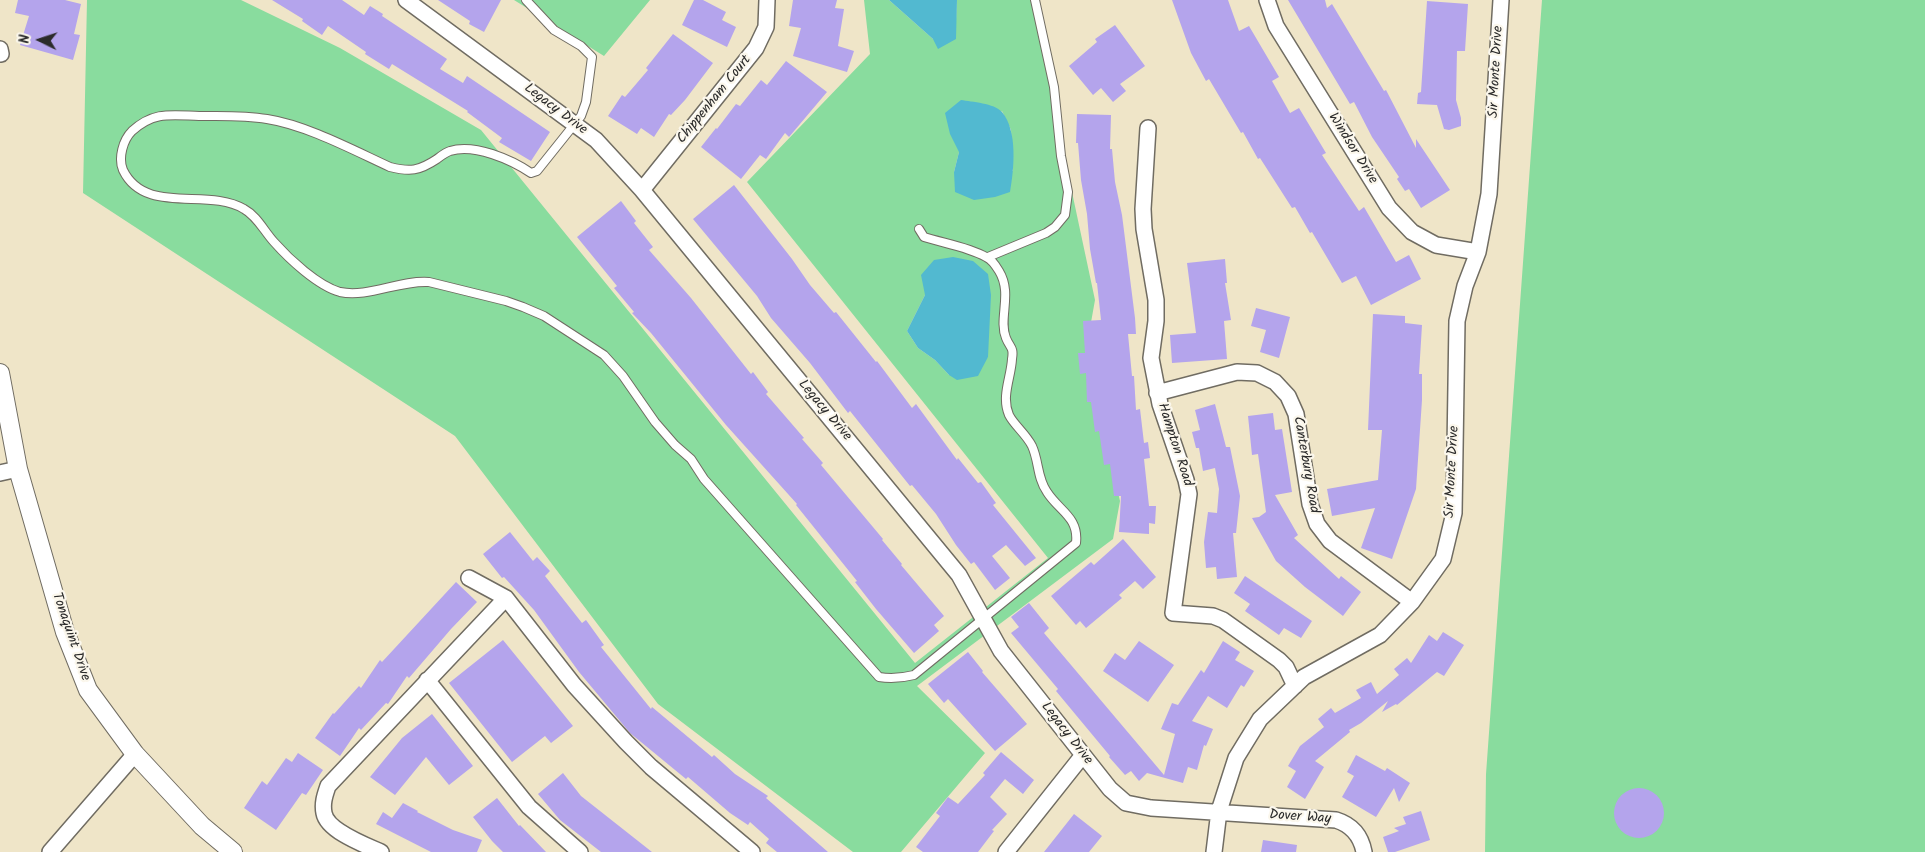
<!DOCTYPE html>
<html>
<head>
<meta charset="utf-8">
<style>
  body { margin:0 }
  #map { position:relative; width:1925px; height:852px; overflow:hidden; background:#efe5c8; font-family:Kalam,sans-serif }
  canvas { display:block }
  .north { position:absolute; left:15px; top:15px; width:50px; height:50px; -webkit-text-stroke:4px #fbf7ec; paint-order:stroke; rotate:274deg; font-size:14px; font-weight:700; line-height:20px; text-align:center; color:#2b2b2b }
  .north::after { content:''; display:block; margin:auto; width:18px; height:22px; background:#2b2b2b; clip-path:polygon(50% 0,100% 100%,50% 72%,0 100%) }
</style>
</head>
<body>
<div id="map">
<canvas width="1925" height="852"></canvas>
<div class="north">N</div>
</div>
<script>
const ctx = document.querySelector('canvas').getContext('2d');
ctx.lineJoin = 'round';
function fill(path, color) { ctx.fillStyle = color; ctx.fill(path, 'evenodd'); }
function trace(path, color, width, dash) { ctx.strokeStyle = color; ctx.lineWidth = width; ctx.lineCap = dash ? 'butt' : 'round'; ctx.setLineDash(dash || []); ctx.stroke(path); }
function write(font, color, halo, rows, align = 'center') {
  ctx.font = font + ' Kalam,sans-serif'; ctx.lineWidth = 4.5; ctx.setLineDash([]); ctx.textBaseline = 'middle'; ctx.strokeStyle = halo; ctx.fillStyle = color; for (const [text, x, y, turn = 0] of rows) {
    ctx.save(); ctx.translate(x, y); ctx.rotate((+turn || 0) * Math.PI / 180); ctx.textAlign = isNaN(turn) ? turn : align; if (halo) ctx.strokeText(text, 0, 0); ctx.fillText(text, 0, 0); ctx.restore();
  }
}
const green = new Path2D(`
  M87 0H241L340 48 481 130 915 663 1048 558 747 182 870 54 864 0H889L933 39H955L957 0H1031L1095 300 1085 356 1120 501 1113 539 917 686 985 753 901 852H853L658 704 455 436 83 193ZM1002 111 1011 130 1013 171 954 172 959 152ZM925 295 988 336V357L949 375 935 360 918 348 907 331Z
  M514 0H650L604 56Z
  M1542 0H1925V852H1485L1486 774Z`);
const water = new Path2D(`
  M889 0H957L956 39 938 49 933 39Z
  M961 100C972 102 994 103 1002 112 1018 131 1014 170 1010 192L995 197 974 200 955 192 954 172 959 152 950 134 945 113Z
  M953 257 973 261 988 274 991 295 988 357 978 376 957 380 949 375 935 360 918 348 907 331 925 295 921 275 934 260Z`);
const building = new Path2D(`
  M18 0H65L81 4 74 34 80 35 73 60 20 45 29 16 15 13Z
  M272 0H342L364 15 370 6 383 14 382 16 447 59 440 69 463 83 467 76 550 132 531 161 499 142 502 138 467 112 468 111 392 64 389 69 365 54 366 52 328 26 322 35 302 21 303 19Z
  M438 0H501L484 32 469 24 470 21Z
  M694 0H703L726 12 722 20 736 27 727 47 682 25Z
  M793 0H837L835 8 844 9 838 46 854 51 847 72 793 56 801 28 789 26Z
  M1172 0H1228L1239 31 1249 26 1279 77 1272 81 1290 113 1299 108 1326 153 1322 155 1359 211 1364 207 1396 262 1409 255 1421 279 1371 305 1356 276 1342 283 1312 232 1310 233 1295 207 1292 208 1260 158 1258 159 1243 132 1241 133 1209 79 1206 81 1191 53Z
  M1288 0H1325L1327 8 1332 4 1384 91 1386 90 1416 148V139L1450 190 1421 208 1409 189 1405 191 1397 179 1399 177 1372 137 1354 102 1350 104Z
  M1427 1 1468 4 1465 51H1457L1456 100 1461 118V126L1449 130 1444 129 1437 105 1417 104 1418 93 1421 92Z
  M1115 25 1145 66 1120 84 1126 91 1113 102 1101 88 1093 95 1069 66 1097 42 1095 39Z
  M673 34 713 63 685 100 671 115 669 114 654 137 641 128 637 134 608 116 622 95 625 97 648 70 646 68Z
  M786 61 827 92 789 137 785 133 766 159 760 155 741 179 701 147 716 128 717 129 736 104 740 106 761 80 767 85Z
  M1077 114 1111 115 1110 149H1112L1115 182 1122 215 1135 318 1136 334H1128L1132 376H1134L1136 410 1140 409 1144 443 1148 442 1150 458 1144 459 1149 506H1156L1155 524 1149 523V534L1119 532 1121 496H1114L1110 464 1104 465 1099 431 1095 432 1091 402H1087L1086 373 1080 374 1078 353H1085L1083 321 1101 320 1097 283H1096L1090 249 1087 214 1081 180 1078 143H1076Z
  M734 185 792 259 810 285 834 313 836 312 876 362 877 361 912 408 916 404 957 460 958 458 978 483 981 482 996 503 993 505 1036 558 1025 566 1006 545 992 556 1010 578 995 590 974 562 971 564 956 545 936 514 912 485 910 486 850 411 848 413 810 363 771 318 757 296 693 219Z
  M621 201 636 221 634 223 653 247 649 250 691 298 751 374 753 372 768 392 766 394 804 438 802 439 823 463 821 465 883 539 882 540 902 564 901 565 944 616 934 625 939 631 914 653 876 609 855 582 857 581 796 505 797 504 726 425 651 333 632 313 634 312 614 288 617 286 577 237Z
  M1225 259 1227 283H1225L1231 320 1224 321 1227 359 1172 363 1170 335 1196 333 1187 263Z
  M1256 308 1290 317 1279 358 1260 352 1266 330 1251 326Z
  M1373 314 1405 316V323L1422 325 1419 374H1422V400L1416 489 1392 559 1361 548 1375 508 1332 516 1327 489 1378 480 1382 430H1368Z
  M1215 404 1226 447H1230L1240 496 1236 533H1233L1237 577 1217 579 1216 567 1206 568 1204 542 1208 512 1217 513 1219 489 1215 468 1203 471 1199 448H1196L1192 432 1200 430 1195 410Z
  M1273 413 1275 430 1282 429 1292 492 1275 495 1298 535 1294 538 1339 579 1341 576 1361 592 1343 616 1305 587 1276 561 1252 518 1259 517 1266 512 1258 454 1252 455 1248 416Z
  M510 532 533 561 537 557 550 571 545 576 582 623 586 620 604 645 601 647 651 709 652 707 712 757 714 755 735 774 768 796 766 798 828 852H777L766 843 769 839 750 822 748 825 730 813 688 777 686 779 630 733 579 672 534 610 504 577 502 578 483 554Z
  M1123 539 1156 577 1143 589 1135 581 1119 595 1122 598 1086 628 1080 621 1076 625 1051 596 1091 562 1094 565Z
  M1245 576 1312 621 1301 638 1284 628 1279 635 1245 611 1250 604 1234 593Z
  M456 582 477 602 451 629 409 678 407 676 388 704 386 703 361 730 359 728 340 756 315 738 333 713 334 714 359 686 361 688 380 660 382 662Z
  M1029 603 1049 628 1044 633 1164 775 1175 734 1161 729 1172 703 1178 705 1201 670 1204 673 1223 641 1240 652 1235 660 1254 671 1244 687 1241 685 1227 708 1208 696 1192 721 1213 729 1206 746 1204 745 1197 770 1188 767 1183 783 1147 773 1139 781 1131 771 1125 775 1109 757 1110 756 1056 691 1058 689 1011 633 1019 627 1011 617Z
  M1443 632 1464 645 1444 676 1437 672 1397 705 1396 704 1382 712 1388 701 1361 723 1349 730 1350 732 1315 761 1324 767 1305 799 1287 787 1296 771 1288 766 1300 746 1324 727 1318 719 1331 708 1335 713 1361 698 1356 690 1371 682 1377 694 1399 675 1394 669 1407 658 1411 663 1429 635 1437 641Z
  M503 640 573 726 551 743 545 736 512 762 449 683Z
  M1139 641 1174 665 1148 702 1103 671 1115 653 1125 660Z
  M968 652 983 671 982 672 1027 724 995 751 948 699 944 703 928 684Z
  M432 714 473 766 449 785 426 757 395 795 370 777 402 738Z
  M1001 752 1034 780 1023 794 1005 779 990 797 1007 814 992 830 994 831 978 852H923L916 847 940 816 936 813 948 797 958 804 985 775 983 773Z
  M298 753 323 770 306 795 302 793 276 830 244 808 262 781 267 785 286 758 292 762Z
  M1356 755 1385 771 1387 768 1410 783 1399 802 1394 788 1376 817 1342 797 1354 776 1347 772Z
  M563 773 581 796 652 852H601L560 820 538 794Z
  M1614 813a25 25 0 1 1 50 0a25 25 0 1 1-50 0Z
  M497 798 519 826 520 825 546 852H503L492 841 473 817Z
  M403 803 418 811 417 812 453 830 482 840 477 852H431L376 824 383 812 392 818Z
  M1421 811 1430 840 1395 852H1388L1383 837 1399 831 1394 828 1406 824 1403 817Z
  M1074 814 1102 836 1089 852H1044Z
  M1263 840 1297 845 1296 852H1261Z`);
const service = new Path2D(`
  M526 0 554 30 581 46 592 57 586 102 581 116 537 171 531 173C512 160 474 143 450 151 446 152 441 156 437 159 419 171 410 172 390 167 353 150 306 125 267 119 244 115 221 116 199 116 171 115 154 111 132 131 123 140 118 158 123 170 145 216 208 187 244 209 257 216 264 231 274 242 289 259 318 286 340 292 368 298 399 280 429 282L506 301 523 307 544 316 604 355 623 376 655 422 675 445 691 459 704 479 879 677C891 679 902 678 914 675L1076 543C1079 517 1059 511 1047 492 1037 478 1039 461 1032 446 1026 434 1014 425 1009 415 1001 396 1011 378 1012 359 1014 347 1010 348 1006 338 998 318 1013 294 999 271 996 266 991 259 986 257 969 247 943 243 924 237L919 229
  M988 257 1046 233 1055 227 1065 215 1068 192 1061 156 1054 87 1035 0`);
const minor = new Path2D(`
  M406 0 596 140 642 190 959 575 1001 651 1110 789 1126 803 1151 808 1336 820C1352 825 1361 836 1364 852
  M1267 0 1276 26 1389 208 1412 232 1436 245 1478 252
  M0 49 1 54
  M1148 128 1143 209 1144 229 1156 300V321L1151 358 1160 404 1186 480 1189 494 1173 613 1213 616 1223 620 1279 660 1286 667 1295 686
  M642 190 756 48 766 27 767 0
  M1157 393 1237 372 1257 373 1275 382 1288 396 1296 414 1310 504 1317 524 1330 541 1412 602
  M0 473 18 469
  M469 578 506 598 574 685 626 742 651 767 752 852
  M427 680 529 807 580 852
  M50 852 135 754
  M381 852C365 845 327 831 324 813 322 803 325 795 328 786L506 598
  M1006 852 1083 755
  M1214 852 1219 811 1236 758 1260 719 1304 677 1380 635 1412 602 1443 559 1454 513 1457 321 1465 286 1478 252 1489 194 1501 0`);
const tertiary = new Path2D(`
  M0 373 18 469 65 632 88 690 135 754 202 826 233 852`);
const streetNames = [
  ["Sir Monte Drive",1497,72,-87],
  ["Chippenham Court",715,100,-51],
  ["Legacy Drive",555,110,37],
  ["Windsor Drive",1352,149,58],
  ["Legacy Drive",824,411,50],
  ["Hampton Road",1174,445,72],
  ["Canterbury Road",1305,465,80],
  ["Sir Monte Drive",1453,472,-87],
  ["Tonaquint Drive",70,637,71],
  ["Legacy Drive",1066,734,52],
  ["Dover Way",1300,818,4]
];
fill(green, '#89dc9e');
fill(water, '#52b9d0');
fill(building, '#b4a4ec');
trace(service, '#706c62', 10);
trace(minor, '#706c62', 18);
trace(tertiary, '#706c62', 20);
trace(service, '#fff', 8);
trace(minor, '#fff', 15);
trace(tertiary, '#fff', 18);
write('14px', '#2b2b2b', '#fbf7ec', streetNames);
</script>
</body>
</html>
